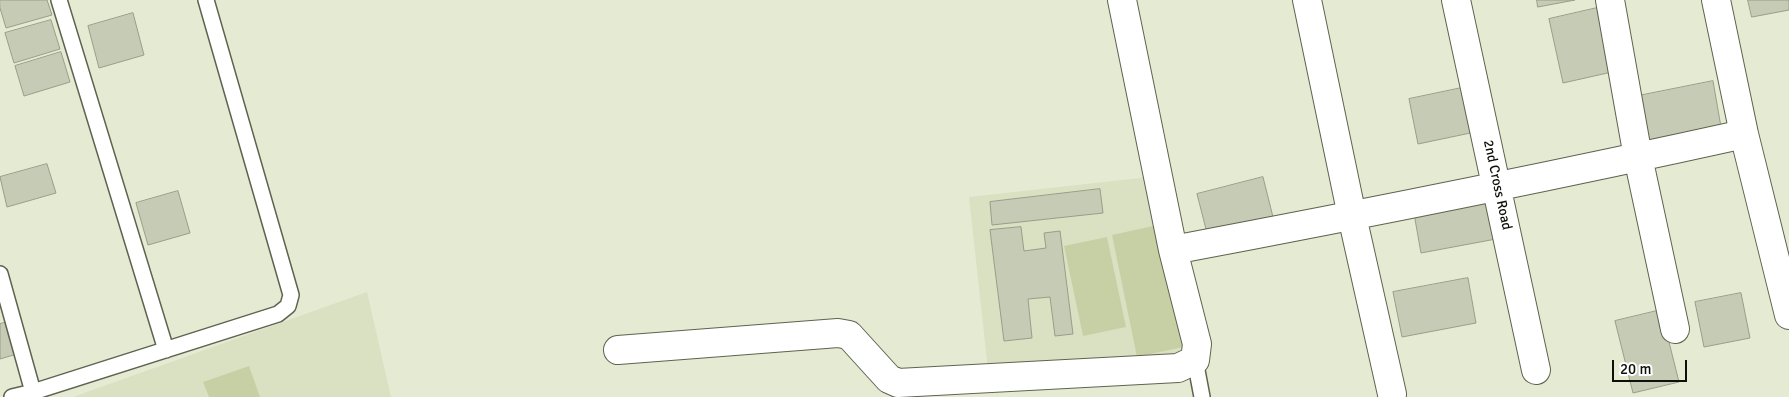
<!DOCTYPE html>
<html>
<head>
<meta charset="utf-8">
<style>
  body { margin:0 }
  #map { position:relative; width:1789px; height:397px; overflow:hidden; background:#e5ead3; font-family:Signika,sans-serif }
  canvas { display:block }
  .scale { position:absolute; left:1612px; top:360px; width:75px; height:22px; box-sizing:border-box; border:2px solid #0e0f08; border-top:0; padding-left:6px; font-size:15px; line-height:18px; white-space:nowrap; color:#0e0f08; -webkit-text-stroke:4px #fff; paint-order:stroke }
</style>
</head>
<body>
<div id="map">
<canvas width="1789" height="397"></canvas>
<div class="scale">20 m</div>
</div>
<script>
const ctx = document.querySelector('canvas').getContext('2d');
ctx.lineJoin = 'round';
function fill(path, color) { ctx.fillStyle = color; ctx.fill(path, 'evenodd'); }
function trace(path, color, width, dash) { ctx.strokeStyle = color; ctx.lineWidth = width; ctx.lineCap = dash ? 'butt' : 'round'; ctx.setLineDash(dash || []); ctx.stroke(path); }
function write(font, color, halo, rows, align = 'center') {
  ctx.font = font + ' Signika,sans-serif'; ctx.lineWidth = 4; ctx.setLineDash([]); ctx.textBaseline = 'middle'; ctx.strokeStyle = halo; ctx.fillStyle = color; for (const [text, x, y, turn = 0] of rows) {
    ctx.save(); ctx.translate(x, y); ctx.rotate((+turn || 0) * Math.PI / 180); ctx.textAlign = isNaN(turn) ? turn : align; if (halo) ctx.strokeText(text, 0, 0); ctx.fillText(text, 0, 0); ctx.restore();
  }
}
const built = new Path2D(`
  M1158 176 1194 361 989 379 969 197Z
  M367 292 391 397H73Z`);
const green = new Path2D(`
  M1162 224 1188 346 1137 357 1112 235Z
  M1107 237 1126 327 1083 336 1064 246Z
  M249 366 260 397H209L203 382Z`);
const building = new Path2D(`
  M0 0H47L52 15 6 28 0 8Z
  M1537 0H1575L1538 7Z
  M1748 0H1789V10L1752 17Z
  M1597 8 1612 72 1563 83 1549 19Z
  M133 13 144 55 99 68 88 26Z
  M51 20 60 49 14 63 5 33Z
  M61 52 70 82 24 96 15 66Z
  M1713 81 1721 127 1647 141 1638 96Z
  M1471 86 1480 131 1418 144 1409 99Z
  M47 164 56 193 7 207 0 177Z
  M1263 177 1273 217 1207 233 1197 194Z
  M1100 189 1103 213 992 225 990 202Z
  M178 191 190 233 148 245 136 203Z
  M1487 194 1496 239 1421 253 1413 208Z
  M1021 227 1024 251 1046 248 1044 233 1060 231 1073 334 1055 336 1050 297 1028 299 1032 338 1004 341 990 230Z
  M1468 278 1476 323 1402 337 1393 292Z
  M1741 293 1750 338 1704 347 1695 302Z
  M1661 310 1679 382 1633 393 1615 321Z
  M8 322 17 354 0 359V324Z`);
const lane = new Path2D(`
  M59 0 166 350
  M0 274 33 392
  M1195 360 1202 397
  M12 397 33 392 278 314 288 306 291 295 206 0`);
const street = new Path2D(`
  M1307 0 1352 216 1392 394
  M1456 0 1536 370
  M1610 0 1638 157 1675 329
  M1716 0 1744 134 1789 315
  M1173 250C1364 214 1554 176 1744 134
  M618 350 838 333 849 335 889 379 898 383 1178 368 1195 360 1197 344 1173 250 1122 0`);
const streetNames = [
  ["2nd Cross Road",1497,185,78]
];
fill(built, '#dae0c2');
fill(green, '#c7d0a5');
fill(building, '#c6cbb5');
trace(building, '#999e89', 1);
trace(lane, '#5e634f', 18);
trace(street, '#5e634f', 30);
trace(lane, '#fff', 15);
trace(street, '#fff', 28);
write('14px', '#0e0f08', '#fff', streetNames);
</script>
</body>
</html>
